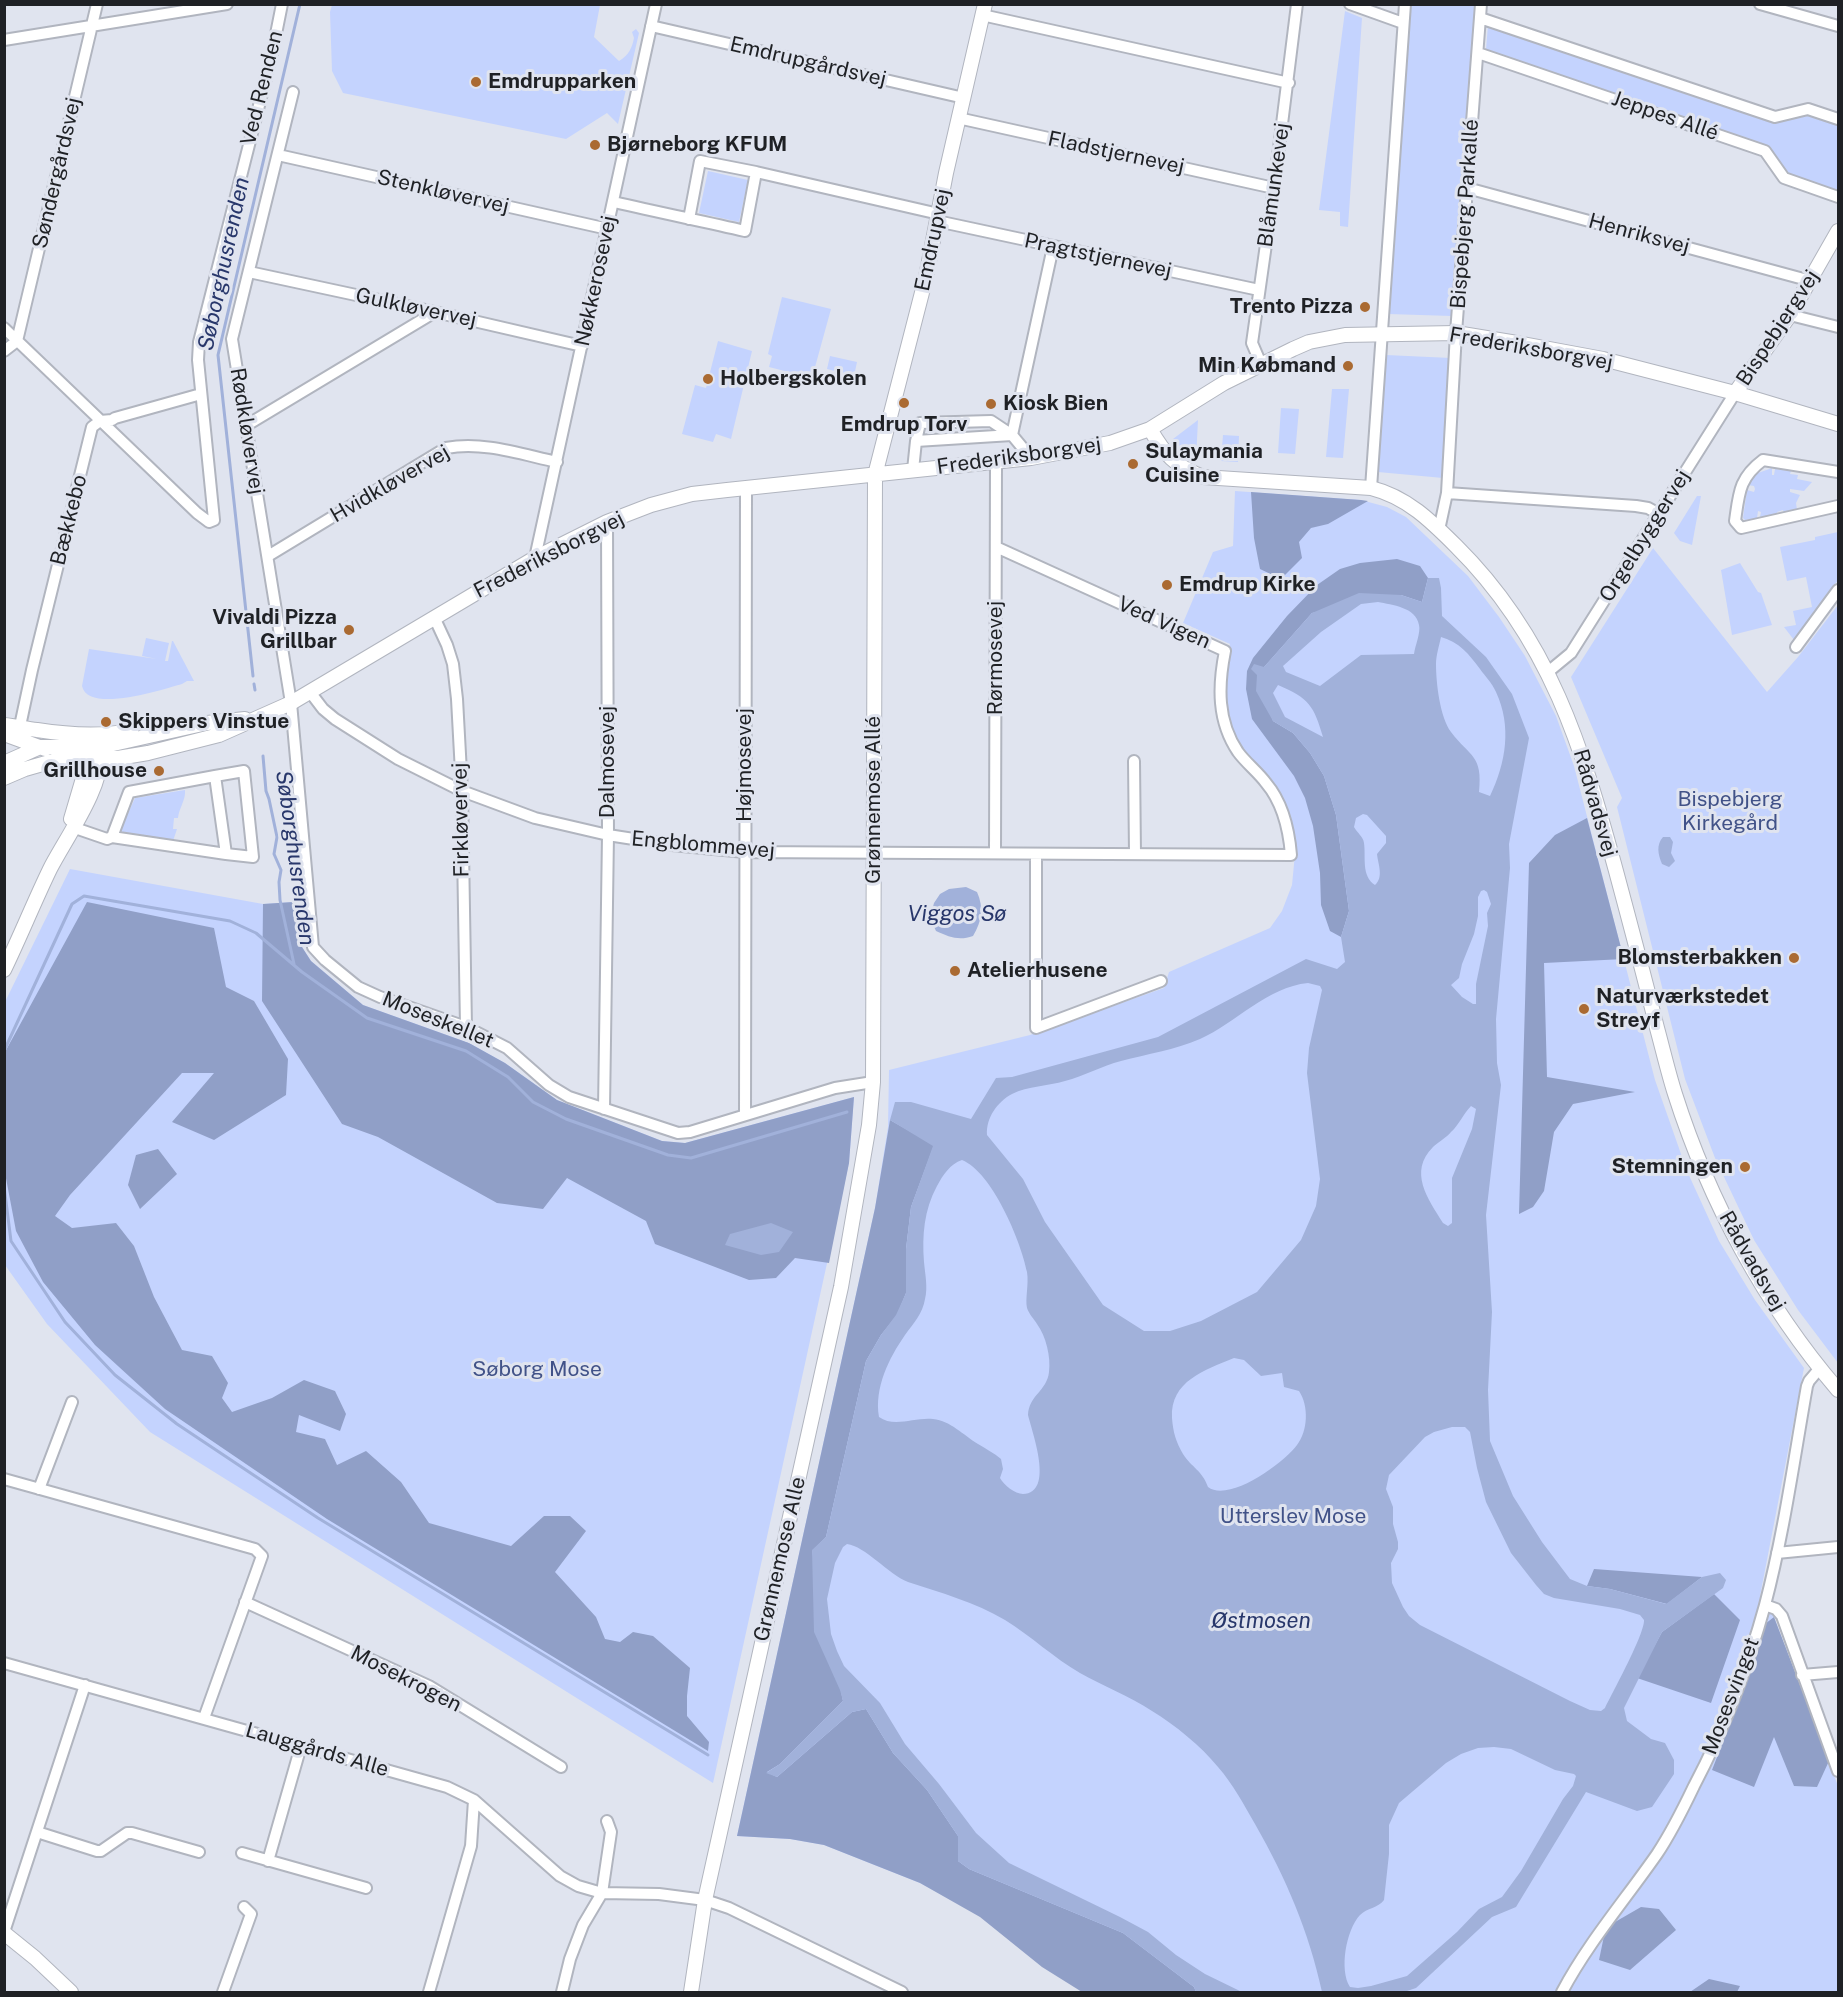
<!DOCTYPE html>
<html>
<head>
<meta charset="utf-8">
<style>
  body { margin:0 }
  #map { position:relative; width:1843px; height:1997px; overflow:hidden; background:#e0e4ef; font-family:"Public Sans",sans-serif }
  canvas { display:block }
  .frame { position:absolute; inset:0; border:6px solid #1f2125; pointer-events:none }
</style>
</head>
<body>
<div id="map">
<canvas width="1843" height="1997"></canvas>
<div class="frame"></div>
</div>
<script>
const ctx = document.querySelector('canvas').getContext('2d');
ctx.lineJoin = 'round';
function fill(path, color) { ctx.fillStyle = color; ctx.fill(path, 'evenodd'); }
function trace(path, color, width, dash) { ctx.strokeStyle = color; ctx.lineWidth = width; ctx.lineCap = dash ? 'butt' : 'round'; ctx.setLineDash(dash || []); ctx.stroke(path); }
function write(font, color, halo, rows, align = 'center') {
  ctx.font = font + ' "Public Sans",sans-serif'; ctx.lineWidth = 6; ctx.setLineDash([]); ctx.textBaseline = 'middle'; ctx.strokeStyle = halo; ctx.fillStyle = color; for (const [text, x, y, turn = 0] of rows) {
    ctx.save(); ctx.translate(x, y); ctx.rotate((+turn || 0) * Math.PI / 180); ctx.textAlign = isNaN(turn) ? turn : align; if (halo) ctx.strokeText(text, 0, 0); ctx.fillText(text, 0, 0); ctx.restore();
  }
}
const green = new Path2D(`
  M332 5H600L594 37 619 61C629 55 632 48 634 38L632 32 636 29 639 33 618 124 607 113 566 139 343 93 332 71 330 12Z
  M1410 5H1475L1452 316 1388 314Z
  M1345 11 1362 18 1348 227 1340 226V212L1319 210Z
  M1488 25 1774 123 1811 115 1838 125V191L1790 176 1770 147 1764 144 1668 114 1486 50Z
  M708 171 748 180 739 222 699 213Z
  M782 297 831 309 812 378 769 367 772 356 768 354Z
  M718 341 752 351 731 439 716 434 713 442 682 434 695 385 706 388Z
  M1386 355 1451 358 1443 478 1378 472Z
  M830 356 857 362 854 376 827 369Z
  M1332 389H1349L1343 458 1326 457Z
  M1281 408 1299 409 1295 454 1278 453Z
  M1198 420 1196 460 1188 455 1173 439Z
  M1223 435 1239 436 1238 462 1221 461Z
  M1772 468V475H1774L1775 469 1791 471 1790 474 1798 475 1797 479 1812 482 1804 491 1790 489V492L1800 495 1796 503 1797 510 1784 513 1783 510 1777 512V514L1760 517 1761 512 1758 511 1757 518 1745 520 1743 518 1747 490 1754 492 1755 489 1754 486 1748 485 1758 473Z
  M1235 491 1361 500 1387 507 1406 517 1468 576 1499 617 1525 656 1556 716 1574 766 1655 1080 1687 1171 1719 1241 1755 1300 1804 1368 1760 1596 1774 1617 1838 1786V1992H1082L981 1916 920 1883 824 1845 790 1839 737 1836 875 1208 888 1127 889 1070 1030 1035 1164 988 1169 972 1270 928 1282 911 1292 885 1295 854 1277 793 1241 747 1228 722 1223 674 1230 644 1183 623 1213 552 1233 546Z
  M1697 496H1701L1692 545 1680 541 1674 533Z
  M1838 532V580L1794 640 1784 627 1796 625 1793 611 1812 607 1806 577 1787 581 1780 547 1815 540V537Z
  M1653 548 1767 692 1798 657 1838 605V1363L1798 1310 1754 1240 1715 1158 1685 1079 1617 807 1622 798 1571 677Z
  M1740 563 1758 592 1761 593 1772 625 1732 635 1721 570Z
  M146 638 169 643 165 661H168L172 641H173L194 681H187L182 684C164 689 88 714 82 686L89 649 157 659 142 656Z
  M185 790C186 800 179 808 178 818H174L173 829H177L173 841 119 833 135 798Z
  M70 869 263 904 293 902 302 947 311 961 363 1005 469 1043 505 1063 557 1100 662 1141 685 1143 854 1097 849 1163 713 1783 150 1432 47 1324 5 1265 4 1004Z`);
const forest = new Path2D(`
  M1251 492 1361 500 1368 501 1328 524 1311 528 1299 542 1302 558 1281 579 1260 569 1254 538Z
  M1397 559 1420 566 1428 578 1422 602 1401 595 1312 613 1257 675 1273 721 1293 733 1310 753 1324 776 1336 815 1349 911 1341 937 1330 931 1321 905 1320 873 1313 826 1305 798 1294 776 1252 719 1246 689 1247 671 1253 658 1287 616 1317 585 1340 569 1360 563Z
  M1587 818 1624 959 1544 963 1547 1077 1635 1092 1573 1104 1554 1132 1544 1191 1533 1207 1519 1214 1529 863 1555 835Z
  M87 902 214 928 226 987 254 1001 288 1059 286 1095 214 1140 172 1122 214 1073H182L70 1195 55 1216 72 1228 116 1223 134 1246 154 1297 182 1350 212 1356 228 1383 222 1398 232 1412 272 1398 304 1380 335 1391 346 1414 340 1431 299 1415 296 1432 325 1439 337 1465 366 1451 401 1482 429 1523 511 1546 544 1516H570L586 1531 555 1572 596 1617 605 1639 620 1642 633 1632 653 1636 690 1668 687 1696V1716L709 1742 708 1751 327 1519 165 1409 95 1345 43 1282 16 1231 5 1173V1052Z
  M293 902 302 947 311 961 363 1005 469 1043 505 1063 557 1100 662 1141 685 1143 854 1097 849 1163 829 1263 795 1258 776 1278 749 1280 655 1244 646 1221 567 1178 543 1209 497 1203 378 1137 342 1124 262 1001 263 904Z
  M890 1120 934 1145 911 1207 906 1249V1293L897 1315 881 1335 866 1361 826 1537 812 1551 843 1701 780 1764 767 1772 777 1777 852 1712 866 1709 893 1753 927 1790 958 1836V1861L969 1869 1123 1933 1194 1987 1196 1992H1082L1042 1967 980 1917 920 1883 824 1845 790 1839 737 1836 875 1208Z
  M158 1149 177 1174 140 1209 128 1185 136 1155Z
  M1594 1569 1702 1577 1667 1604 1610 1589 1587 1586Z
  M1714 1594 1740 1620 1711 1703 1637 1678 1662 1632Z
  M1774 1617 1829 1761 1817 1787 1794 1786 1774 1737 1754 1787 1712 1770 1740 1698 1765 1624Z
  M1641 1907 1659 1909 1676 1930 1630 1970 1599 1960 1604 1936 1615 1922Z
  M1709 1979 1740 1986 1737 1992H1690Z`);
const water = new Path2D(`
  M1428 578H1439L1441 588 1442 616 1486 657 1512 694 1529 738 1509 844 1510 868 1496 1019 1497 1063 1501 1085 1486 1215 1492 1312 1488 1390 1490 1441 1513 1496 1542 1542 1570 1579 1587 1586 1610 1589 1666 1604 1702 1577 1720 1573 1726 1580 1723 1588 1662 1632 1624 1708 1627 1721 1651 1739 1665 1743 1674 1760V1774L1652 1807 1637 1811 1586 1792 1516 1907 1492 1917 1416 1988 1404 1992H1322C1309 1932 1286 1878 1255 1824 1244 1805 1233 1784 1218 1767 1201 1746 1175 1725 1152 1711 1129 1696 1103 1686 1080 1673 1054 1658 1031 1636 1005 1620 975 1602 941 1593 908 1582 888 1574 865 1546 847 1544L843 1547 835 1563 827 1599 831 1634 837 1651 844 1666 880 1703 905 1744 939 1784 976 1833 1009 1863 1120 1917 1148 1932 1176 1955 1205 1974 1242 1992H1196L1194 1987 1123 1933 969 1869 958 1861V1836L927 1790 893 1753 866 1709 852 1712 777 1777 766 1773 780 1764 843 1701 840 1690 814 1632 812 1550 826 1537 866 1361 881 1335 896 1315 906 1293V1249L911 1207 933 1146 890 1120 895 1102H911L971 1119 996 1078 1012 1077 1158 1037 1306 959 1337 969 1345 962 1341 937 1349 911 1336 815 1324 776 1310 753 1293 733 1273 721 1256 691 1257 675 1251 669 1254 664 1264 667 1312 613 1359 593 1401 595 1422 602ZM1378 602C1392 605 1416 607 1419 625 1421 632 1415 646 1414 654L1361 655 1320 686 1286 672 1283 666 1321 632 1361 604ZM1441 637C1459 642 1469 654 1480 669 1485 676 1492 683 1496 692 1512 726 1506 763 1490 796L1479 792C1483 755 1470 757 1451 732 1440 717 1436 683 1436 664 1436 656 1439 646 1441 637ZM1278 685C1309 698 1314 706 1323 737L1285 717 1273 693ZM1363 814 1367 815 1386 836V843L1377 854C1378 864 1384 877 1375 885 1361 876 1366 857 1364 843 1363 836 1357 833 1354 827L1356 818ZM1484 890 1487 892 1491 904 1487 913 1488 926 1476 984V1004H1473L1462 997 1451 985 1459 978 1462 964 1474 934 1478 916V897L1481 891ZM1308 983 1320 986 1322 990 1309 1048 1307 1073 1320 1179 1316 1206 1301 1240 1257 1292 1201 1321 1170 1331H1144L1103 1305 1045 1222 1023 1179 987 1135C986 1118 997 1102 1012 1094 1028 1086 1048 1086 1065 1081 1084 1076 1102 1066 1121 1061 1147 1054 1175 1050 1200 1039 1236 1023 1267 987 1308 983ZM1471 1106 1476 1109 1472 1129 1452 1178V1223L1448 1226 1443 1223C1428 1199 1408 1172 1433 1147 1438 1142 1446 1138 1451 1132 1459 1125 1463 1114 1471 1106ZM962 1160C992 1172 1021 1241 1027 1272 1029 1284 1025 1299 1027 1308 1029 1314 1034 1319 1037 1324 1046 1336 1051 1357 1049 1372 1047 1391 1029 1395 1028 1415 1032 1432 1055 1493 1023 1494 1015 1494 1004 1485 1000 1478L1003 1469 1001 1459C994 1453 986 1449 978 1444 963 1435 951 1421 933 1419 915 1417 894 1428 879 1417 874 1388 889 1358 905 1335 913 1324 923 1313 925 1299 928 1287 925 1274 924 1262 922 1235 924 1210 937 1186 943 1175 950 1164 962 1160ZM1234 1358 1244 1360 1261 1376 1282 1373 1284 1387 1299 1391C1309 1406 1308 1431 1297 1445 1284 1463 1229 1503 1208 1487 1202 1470 1192 1468 1183 1454 1176 1442 1173 1432 1172 1418 1170 1381 1205 1370 1234 1358ZM1452 1427H1465L1470 1432 1477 1468 1486 1502 1511 1553 1536 1585 1544 1594 1554 1598 1620 1609 1640 1615 1644 1620C1645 1633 1613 1692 1605 1708L1601 1711 1590 1710 1570 1701 1420 1625 1409 1616 1403 1607 1392 1583 1391 1563 1398 1549V1542L1393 1524V1507L1386 1489 1389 1475 1425 1437 1434 1432ZM1494 1747 1511 1749 1555 1770 1574 1774 1576 1776 1573 1786 1563 1799 1521 1871 1502 1897 1479 1909 1457 1932 1407 1976 1371 1986 1358 1988 1350 1987C1339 1970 1346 1930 1360 1915 1367 1908 1378 1908 1384 1900L1389 1854V1825L1399 1803 1446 1763 1461 1754 1478 1748Z
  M1663 837H1670L1673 842 1671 853 1675 861 1669 867 1662 864C1658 854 1656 845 1663 837Z
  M966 887 977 892C984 908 982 921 973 936 959 941 949 937 936 931L930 918 934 903 940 894 949 889Z
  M771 1223 793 1232 779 1252 761 1255 725 1245 730 1234Z`);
const stream = new Path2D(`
  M253 676 218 355 300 4
  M254 684 255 690
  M263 756 266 791 269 799 277 837 274 854 281 870 279 882 280 900 294 964
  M4 1051 72 904 84 896 230 921 256 933 302 972 367 1018 466 1051 508 1077 533 1102 566 1119 668 1155 691 1158 847 1112
  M4 1186 11 1241 65 1322 115 1375 177 1424 318 1518 708 1755`);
const minor = new Path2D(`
  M1350 4 1403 23
  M1760 4 1838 26
  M982 15 1289 83
  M1480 18 1775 117 1808 109 1838 119
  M651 26 964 98
  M4 40 227 4
  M1478 53 1765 151 1784 178 1838 197
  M293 92 232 339 291 703 313 947 325 960 358 987 380 997 466 1027 507 1048 549 1085 569 1097 678 1133 690 1132 835 1088 873 1082
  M958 118 1274 188
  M278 155 608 229
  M756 172 939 214
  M1467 188 1811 281
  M614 202C657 212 701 221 745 231L756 172 700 161 689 219
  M937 221 1259 290
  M249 272 435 312 582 346
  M1790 315 1838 327
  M4 328 197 513 209 522 214 520 198 360 199 342 272 54 282 4
  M4 351 17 341 97 4
  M1261 364 1252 343 1274 188 1297 4
  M247 425 435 312
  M1012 435 1053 247
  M916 441 920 423 991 421 1012 435 1031 458
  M913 470 916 441 1012 435
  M1838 472 1763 460C1739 478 1739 493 1735 521L1741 528 1838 506
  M1371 488 1405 4
  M1447 493 1636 506 1648 508 1659 514
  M1439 530 1447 493 1456 333 1481 4
  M268 556 446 448C483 441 520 454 557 462
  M535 558 656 4
  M434 617 447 645 453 664 457 699 462 791 466 1027
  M1796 647 1838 590
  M1548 672 1571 653 1735 393
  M310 692 323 709 335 719 398 759 462 791 535 818 608 835 672 845 745 852 1291 855C1289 830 1283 803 1266 783 1258 772 1246 763 1238 752 1217 721 1218 686 1225 651L996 547
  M20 726 32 670 92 427 100 421 112 420 115 418 201 394
  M1134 761 1135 854
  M215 776 244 771 253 857 226 854
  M75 828 107 839 112 837 226 854 215 776 129 792 112 837
  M995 853 996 462
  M1036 854V1028L1161 981
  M604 1109 608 835 607 522
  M745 1114 746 488
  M4 1479 255 1549 262 1556 204 1718
  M39 1489 72 1402
  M1777 1553 1838 1547
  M245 1602 429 1686 561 1767
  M1765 1605 1776 1609 1782 1616 1838 1771
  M4 1663 447 1787 474 1800 560 1876 578 1886 602 1893 659 1894 705 1900 729 1908 902 1992
  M1802 1675 1838 1672
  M37 1832 97 1851H101L127 1833H132L199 1852
  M242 1853 366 1888
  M268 1861 301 1746
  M4 1932 85 1685
  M223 1992 251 1914 244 1907
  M429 1992 471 1846 474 1800
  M562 1992 570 1959 583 1925 602 1893 611 1832 607 1821
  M1562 1992C1588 1943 1625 1900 1657 1854 1671 1833 1683 1809 1694 1786 1724 1729 1748 1667 1765 1605 1784 1533 1794 1459 1807 1386L1809 1381 1820 1368`);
const tertiary = new Path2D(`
  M1735 393 1790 315 1838 231
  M1150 429C1165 455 1175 466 1203 477L1371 488C1407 497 1431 521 1456 546 1550 639 1582 747 1616 871 1630 923 1644 976 1657 1028 1663 1050 1668 1072 1675 1094 1709 1201 1765 1305 1838 1390
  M4 725C16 726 26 729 37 730 69 735 99 737 131 731
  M4 734 45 749
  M4 763 40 747H100L207 723 245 719
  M4 778 25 769 53 761 71 758H118L148 753 219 735 291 703 535 558 607 522 651 505 692 494 727 490 1031 458 1110 443 1150 429 1224 383 1293 349 1309 342 1345 335 1456 333 1511 342 1603 359 1735 393 1838 424
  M71 819 89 758V751
  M4 970C20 937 34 902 50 869 64 841 106 783 100 751
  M4 1933 35 1958 71 1992
  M691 1992 705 1900 841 1287 869 1125 873 1082 875 475 926 277 946 173 985 4`);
const markers = [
  [476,82,6,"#aa6a32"],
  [595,145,6,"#aa6a32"],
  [1365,307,6,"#aa6a32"],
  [1348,366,6,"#aa6a32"],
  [708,379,6,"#aa6a32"],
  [904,403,6,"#aa6a32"],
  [991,404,6,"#aa6a32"],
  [1133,464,6,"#aa6a32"],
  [1167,585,6,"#aa6a32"],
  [349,630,6,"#aa6a32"],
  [106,722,6,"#aa6a32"],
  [159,771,6,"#aa6a32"],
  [1794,958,6,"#aa6a32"],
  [955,971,6,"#aa6a32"],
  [1584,1009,6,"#aa6a32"],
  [1745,1167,6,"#aa6a32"]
];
const streetNames = [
  ["Emdrupgårdsvej",808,62,13],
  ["Ved Renden",262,88,-76],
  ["Jeppes Allé",1665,116,19],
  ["Fladstjernevej",1116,153,12],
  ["Søndergårdsvej",57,173,-77],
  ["Blåmunkevej",1274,185,-82],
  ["Stenkløvervej",443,192,13],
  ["Bispebjerg Parkallé",1465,214,-86],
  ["Henriksvej",1639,234,15],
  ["Emdrupvej",933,240,-78],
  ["Pragtstjernevej",1098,256,12],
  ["Nøkkerosevej",596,281,-78],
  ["Gulkløvervej",416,308,12],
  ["Bispebjergvej",1778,328,-57],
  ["Frederiksborgvej",1531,349,10],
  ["Rødkløvervej",247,431,81],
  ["Frederiksborgvej",1019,456,-8],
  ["Hvidkløvervej",390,484,-30],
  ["Bækkebo",69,520,-76],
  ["Orgelbyggervej",1645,536,-58],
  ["Frederiksborgvej",549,555,-27],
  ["Ved Vigen",1164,623,24],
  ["Rørmosevej",996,658,-90],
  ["Dalmosevej",608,762,-90],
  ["Højmosevej",745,765,-90],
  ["Grønnemose Allé",874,800,-90],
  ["Rådvadsvej",1595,803,74],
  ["Firkløvervej",461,820,-91],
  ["Engblommevej",703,845,5],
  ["Moseskellet",438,1020,22],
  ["Rådvadsvej",1752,1261,60],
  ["Grønnemose Alle",780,1559,-77],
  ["Mosekrogen",406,1679,27],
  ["Mosesvinget",1731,1696,-69],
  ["Lauggårds Alle",317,1750,16]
];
const poiNames = [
  ["Emdrupparken",488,82],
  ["Bjørneborg KFUM",607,145],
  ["Trento Pizza",1353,307,"right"],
  ["Min Købmand",1336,366,"right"],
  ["Holbergskolen",720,379],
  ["Kiosk Bien",1003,404],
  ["Emdrup Torv",904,425,"center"],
  ["Sulaymania",1145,452],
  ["Cuisine",1145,476],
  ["Emdrup Kirke",1179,585],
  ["Vivaldi Pizza",337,618,"right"],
  ["Grillbar",337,642,"right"],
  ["Skippers Vinstue",118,722],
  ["Grillhouse",147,771,"right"],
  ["Blomsterbakken",1782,958,"right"],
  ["Atelierhusene",967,971],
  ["Naturværkstedet",1596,997],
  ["Streyf",1596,1021],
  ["Stemningen",1733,1167,"right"]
];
const parkNames = [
  ["Bispebjerg",1730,800],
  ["Kirkegård",1730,824],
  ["Søborg Mose",537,1370],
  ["Utterslev Mose",1293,1517]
];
const waterNames = [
  ["Søborghusrenden",224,264,-78],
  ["Søborghusrenden",295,858,82],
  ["Viggos Sø",957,914],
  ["Østmosen",1261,1621]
];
fill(green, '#c4d3fe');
fill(forest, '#909fc7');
fill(water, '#a1b1da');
trace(stream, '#a1b1da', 3);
trace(minor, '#b1b5bf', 14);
trace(tertiary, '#b1b5bf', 16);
trace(minor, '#fff', 10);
trace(tertiary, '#fff', 14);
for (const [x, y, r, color] of markers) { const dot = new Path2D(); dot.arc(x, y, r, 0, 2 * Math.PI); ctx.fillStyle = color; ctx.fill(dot); trace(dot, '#e0e4ef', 2); }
write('21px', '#1f2125', '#e0e4ef', streetNames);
write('bold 21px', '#1f2125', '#e0e4ef', poiNames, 'left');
write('21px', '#415288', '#e0e4ef', parkNames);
write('italic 22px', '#28376b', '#e0e4ef', waterNames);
</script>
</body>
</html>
